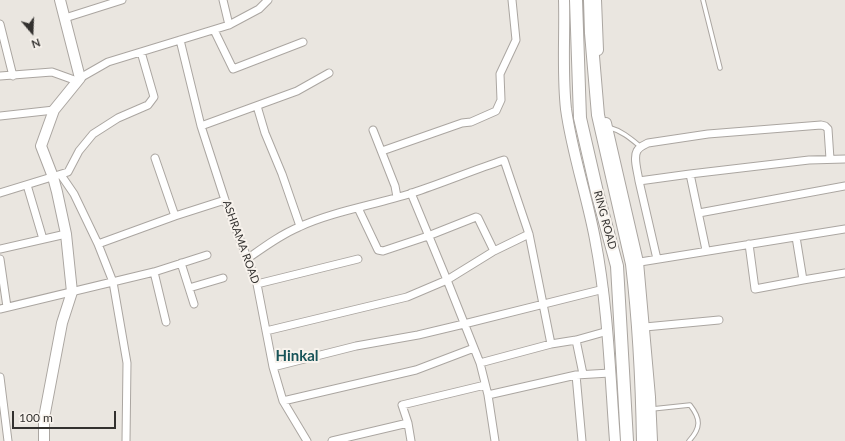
<!DOCTYPE html>
<html>
<head>
<meta charset="utf-8">
<style>
  body { margin:0 }
  #map { position:relative; width:845px; height:441px; overflow:hidden; background:#eae6e0; font-family:Lato,sans-serif }
  canvas { display:block }
  .north { position:absolute; left:12px; top:12px; width:40px; height:40px; -webkit-text-stroke:3px #f8f3ed; paint-order:stroke; rotate:161deg; font-size:11px; font-weight:700; line-height:16px; text-align:center; color:#33312f }
  .north::after { content:''; display:block; margin:auto; width:14px; height:18px; background:#33312f; clip-path:polygon(50% 0,100% 100%,50% 72%,0 100%) }
  .scale { position:absolute; left:12px; top:411px; width:104px; height:18px; box-sizing:border-box; border:2px solid #33312f; border-top:0; padding-left:5px; font-size:12px; line-height:14px; white-space:nowrap; color:#33312f; -webkit-text-stroke:3px #f8f3ed; paint-order:stroke }
</style>
</head>
<body>
<div id="map">
<canvas width="845" height="441"></canvas>
<div class="north">N</div>
<div class="scale">100 m</div>
</div>
<script>
const ctx = document.querySelector('canvas').getContext('2d');
ctx.lineJoin = 'round';
function trace(path, color, width, dash) { ctx.strokeStyle = color; ctx.lineWidth = width; ctx.lineCap = dash ? 'butt' : 'round'; ctx.setLineDash(dash || []); ctx.stroke(path); }
function write(font, color, halo, rows, align = 'center') {
  ctx.font = font + ' Lato,sans-serif'; ctx.lineWidth = 4; ctx.setLineDash([]); ctx.textBaseline = 'middle'; ctx.strokeStyle = halo; ctx.fillStyle = color; for (const [text, x, y, turn = 0] of rows) {
    ctx.save(); ctx.translate(x, y); ctx.rotate((+turn || 0) * Math.PI / 180); ctx.textAlign = isNaN(turn) ? turn : align; if (halo) ctx.strokeText(text, 0, 0); ctx.fillText(text, 0, 0); ctx.restore();
  }
}
const lane = new Path2D(`
  M703 0 720 68
  M608 127C622 131 630 138 641 147
  M652 409 690 405C701 419 701 428 689 441`);
const street = new Path2D(`
  M223 0 229 25
  M65 18 122 0
  M0 24 13 76
  M214 30 233 69 303 42
  M180 40 201 126 225 200 257 284 273 367 283 401 307 441
  M0 76 52 72 77 81
  M80 78 108 62 229 25 259 9 268 0
  M257 106 265 133 282 174 300 226
  M0 116 54 110
  M201 126 297 91 329 73
  M373 130 395 186 397 197
  M382 151 462 123 471 122 496 111 501 100 500 74 516 40 512 0
  M155 158 175 216
  M690 174 809 160 845 159
  M61 175 74 194 98 244 113 282 127 363 126 441
  M639 181C638 173 633 158 637 151 639 147 644 145 648 143L708 134 821 125 825 126 828 129 830 159
  M27 185 43 239
  M0 193 68 172 79 151 93 134 118 118 148 105 154 97 141 52
  M411 193 447 280 480 363 488 395 495 441
  M358 208 378 250 383 251 428 236 476 217 478 218 494 251
  M699 213 845 186
  M796 237 803 280 845 273
  M98 244 175 216 225 200
  M749 244 755 289 803 280
  M0 249 66 234
  M0 259 7 307
  M247 259C264 247 280 235 299 227 334 211 375 205 412 193 443 183 473 170 504 160L529 234 551 344
  M657 259 639 181 690 174 706 250
  M181 263 194 304
  M634 263 845 229
  M154 272 166 322
  M257 284 358 259
  M189 288 223 278
  M0 309 154 272 207 255
  M645 327 719 320
  M266 331 407 297 447 280 494 251 529 234
  M576 340 583 374
  M480 363 551 344 576 340 608 331
  M273 367 356 346 418 335 464 324 604 289
  M576 375 582 441
  M0 377 8 441
  M488 395 576 375 610 373
  M283 401 416 370 474 348
  M332 441 408 423
  M411 441 408 423 402 405 485 385`);
const secondary = new Path2D(`
  M564 0C565 36 562 73 566 109 572 153 587 196 595 239 608 306 610 374 615 441
  M596 0 598 50
  M606 123 638 262 650 397 652 441
  M44 441V418L62 323 72 292 66 234 57 192 53 177 41 146 54 110 80 78 60 0`);
const highway = new Path2D(`
  M576 0 580 118 597 192 617 266 627 441
  M590 0 591 33 598 115 632 264C639 323 642 382 643 441`);
const streetNames = [
  ["RING ROAD",605,220,75],
  ["ASHRAMA ROAD",241,242,70]
];
const districtNames = [
  ["Hinkal",297,356]
];
trace(lane, '#aba6a1', 5.5);
trace(street, '#aba6a1', 9);
trace(secondary, '#aba6a1', 12);
trace(highway, '#aba6a1', 14);
trace(lane, '#fff', 3.5);
trace(street, '#fff', 7);
trace(secondary, '#fff', 10);
trace(highway, '#fff', 12);
write('11px', '#33312f', '#f8f3ed', streetNames);
write('bold 15px', '#185459', '#f8f3ed', districtNames);
</script>
</body>
</html>
